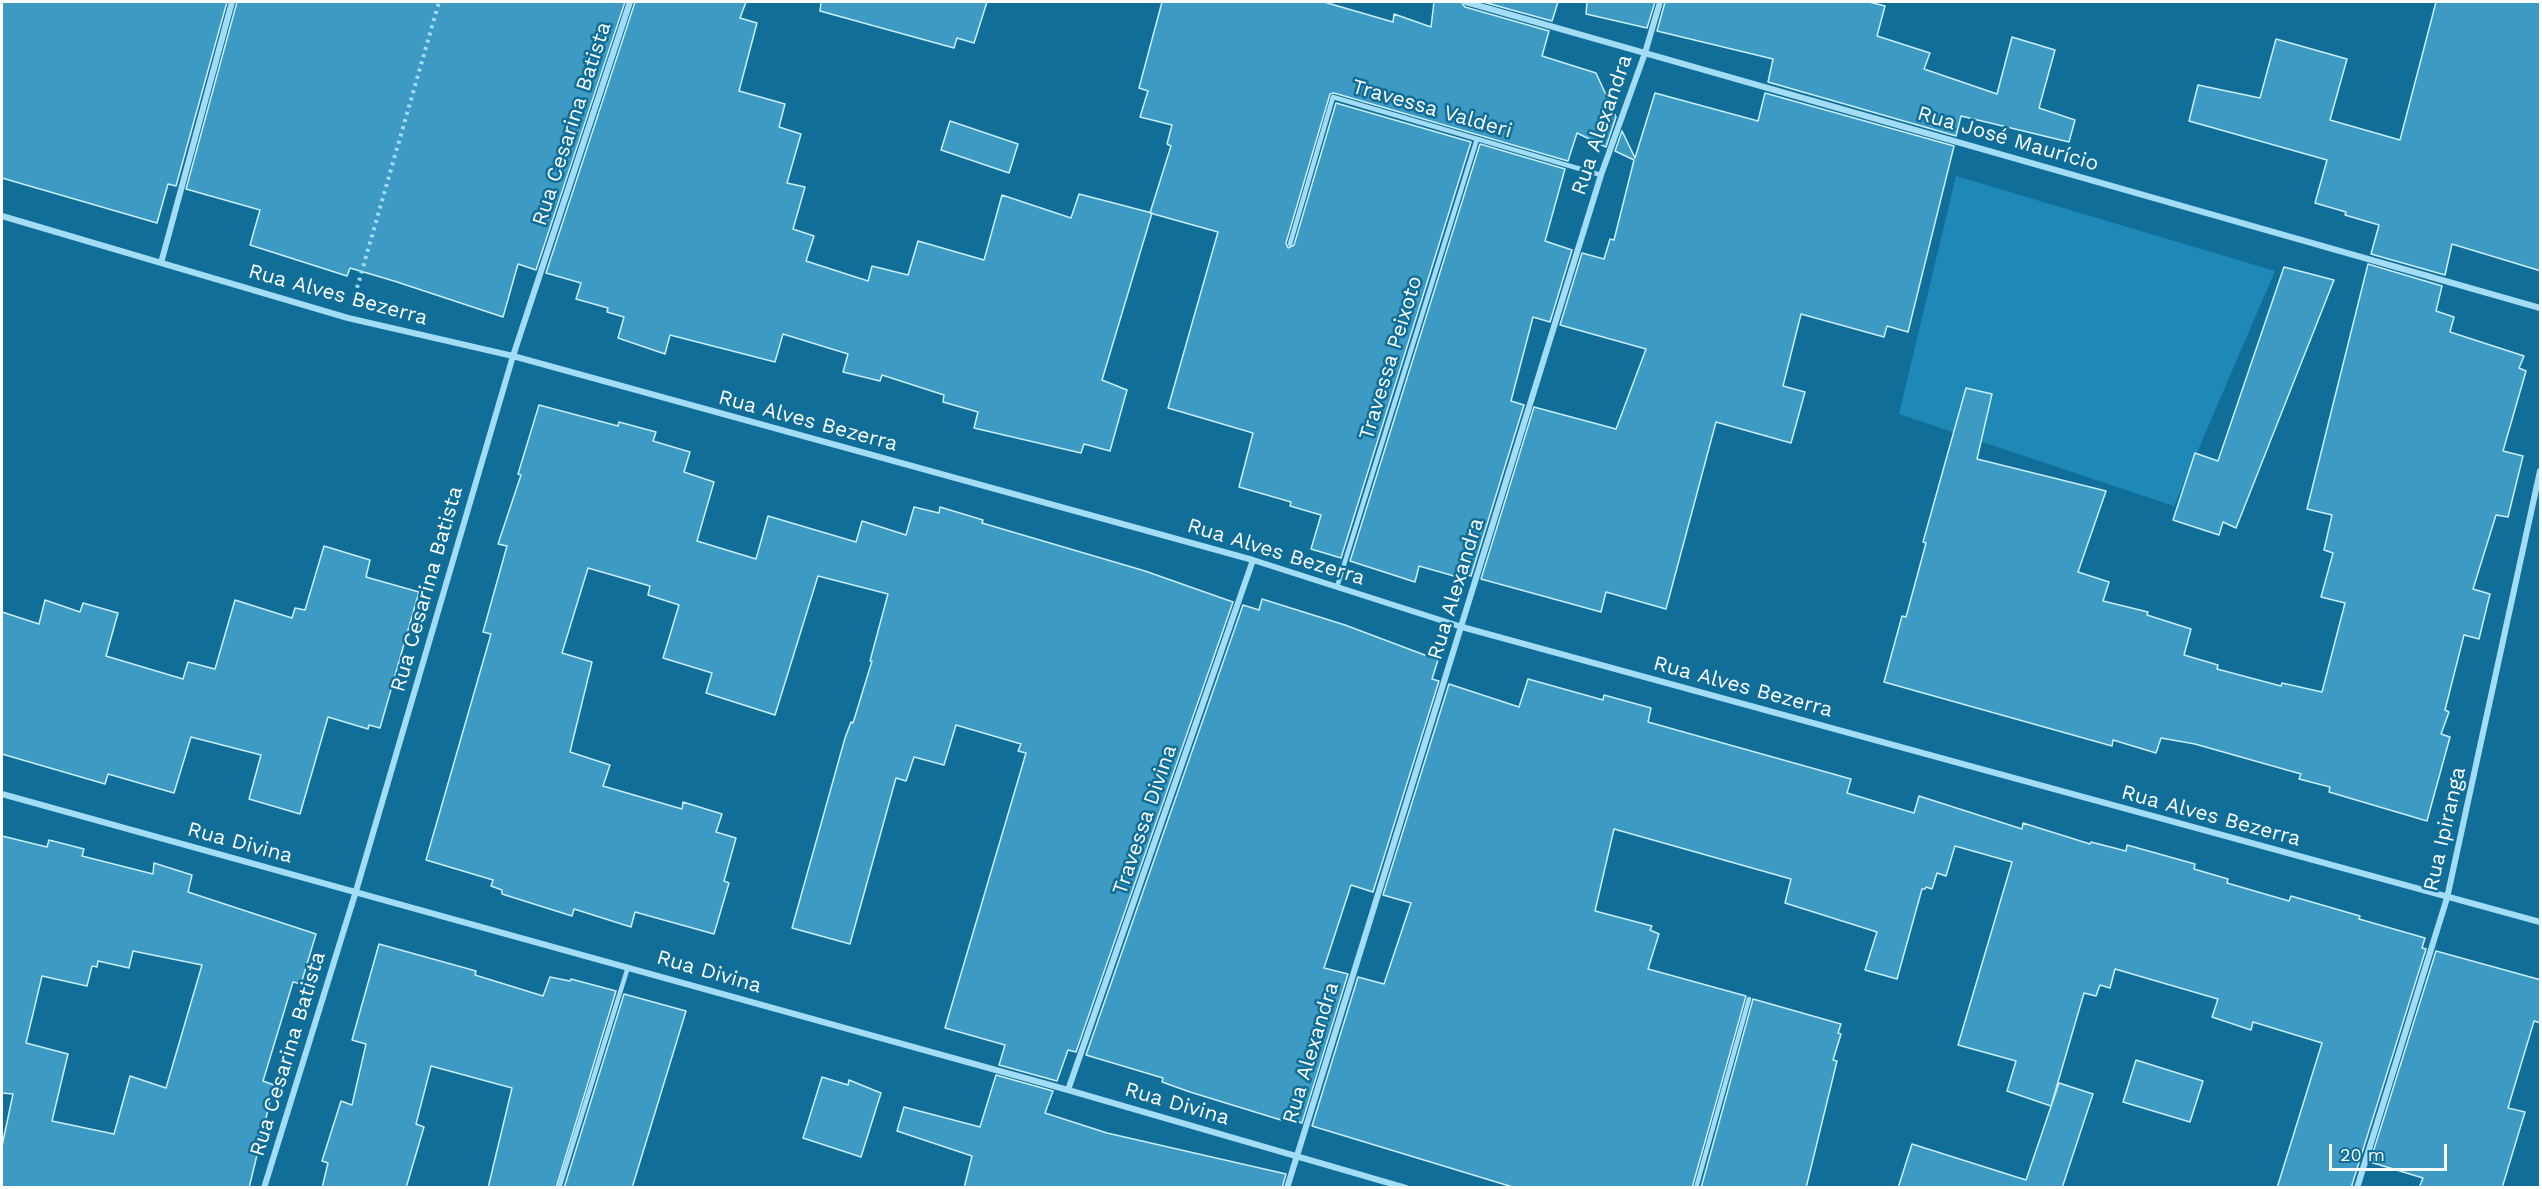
<!DOCTYPE html>
<html>
<head>
<meta charset="utf-8">
<style>
  body { margin:0 }
  #map { position:relative; width:2542px; height:1189px; overflow:hidden; background:#106e99; font-family:"Work Sans",sans-serif }
  canvas { display:block }
  .frame { position:absolute; inset:0; border:3px solid #fff; pointer-events:none }
  .scale { position:absolute; left:2329px; top:1144px; width:118px; height:27px; box-sizing:border-box; border:3px solid #fff; border-top:0; padding-left:8px; font-size:18px; line-height:21px; white-space:nowrap; color:#fff; -webkit-text-stroke:4px #106e99; paint-order:stroke }
</style>
</head>
<body>
<div id="map">
<canvas width="2542" height="1189"></canvas>
<div class="frame"></div>
<div class="scale">20 m</div>
</div>
<script>
const ctx = document.querySelector('canvas').getContext('2d');
ctx.lineJoin = 'round';
function fill(path, color) { ctx.fillStyle = color; ctx.fill(path, 'evenodd'); }
function trace(path, color, width, dash) { ctx.strokeStyle = color; ctx.lineWidth = width; ctx.lineCap = dash ? 'butt' : 'round'; ctx.setLineDash(dash || []); ctx.stroke(path); }
function write(font, color, halo, rows, align = 'center') {
  ctx.font = font + ' "Work Sans",sans-serif'; ctx.lineWidth = 5; ctx.setLineDash([]); ctx.textBaseline = 'middle'; ctx.strokeStyle = halo; ctx.fillStyle = color; for (const [text, x, y, turn = 0] of rows) {
    ctx.save(); ctx.translate(x, y); ctx.rotate((+turn || 0) * Math.PI / 180); ctx.textAlign = isNaN(turn) ? turn : align; if (halo) ctx.strokeText(text, 0, 0); ctx.fillText(text, 0, 0); ctx.restore();
  }
}
const green = new Path2D(`
  M1956 176 2275 271 2174 506 1899 414Z`);
const building = new Path2D(`
  M2 2H227L176 186 168 184 157 223 2 178Z
  M237 2H625L536 270 518 264 503 317 394 281 350 268 347 276 250 245 260 210 186 189Z
  M635 2H746L740 18 757 23 739 91 785 104 779 127 801 134 787 183 805 187 793 229 814 236 806 261 868 281 872 266 908 275 918 241 984 260 1002 195 1071 218 1079 194 1152 213 1102 380 1127 390 1110 451 1084 444 1081 453 974 428 978 412 943 402 944 395 882 375 880 381 843 372 848 354 783 334 775 362 670 335 665 354 618 338 624 317 607 312 608 308 576 299 581 283 546 273Z
  M821 2H987L974 43 957 38 954 48 820 11Z
  M1162 2H1324L1393 22 1394 14 1431 27 1434 2H1461L1465 7 1549 31 1542 56 1596 73 1616 117 1606 147 1577 133 1568 161 1334 93 1330 94 1286 243 1288 248 1294 245 1336 103 1471 142 1341 558 1311 549 1321 515 1290 506 1291 502 1239 487 1253 433 1168 408 1218 232 1150 213 1171 146 1167 144 1172 125 1140 117 1148 91 1139 88Z
  M1483 2H1558L1552 21Z
  M1587 2H1655L1647 28 1586 14Z
  M1665 2H1869L1885 6 1877 36 1930 53 1924 69 1997 94 2012 37 2055 50 2039 108 2075 120 2069 142 1961 116 1956 136 1768 82 1773 59 1657 31Z
  M2436 2H2541V271L2452 244 2445 275 2371 254 2379 225 2345 215 2346 212 2315 203 2327 160 2189 121 2198 85 2260 98 2276 39 2347 59 2330 120 2400 140Z
  M1655 93 1758 121 1765 93 1954 146 1908 332 1887 326 1884 337 1801 314 1783 386 1805 392 1791 443 1716 422 1666 609 1606 592 1601 612 1481 579 1534 407 1616 429 1646 349 1560 325 1582 253 1604 259 1610 239 1614 240 1634 160 1615 151 1622 131 1635 158Z
  M950 121 1018 144 1009 173 941 150Z
  M1480 144 1565 169 1545 241 1572 250 1550 322 1533 317 1511 401 1524 405 1471 576 1456 572 1454 576 1419 566 1415 582 1350 561Z
  M2368 264 2442 286 2436 311 2454 317 2450 332 2524 356 2519 368 2526 371 2503 451 2523 456 2508 517 2496 515 2473 589 2490 594 2479 639 2464 635 2445 710 2449 712 2441 734 2450 737 2427 821 2329 792 2330 787 2299 779 2301 774 2195 744 2161 738 2156 753 2113 740 2112 746 1884 682 1902 616 1906 617 1926 543 1923 542 1966 388 1992 394 1977 459 2106 491 2078 572 2109 582 2103 601 2148 612 2147 615 2191 629 2184 655 2218 665 2217 669 2281 686 2282 683 2322 692 2345 603 2321 597 2333 553 2324 550 2332 515 2307 509Z
  M2284 267 2334 280 2236 528 2223 522 2219 535 2173 520 2195 453 2218 461Z
  M539 405 618 426 619 422 656 432 653 441 690 452 684 472 714 482 697 541 756 559 768 516 856 542 862 521 906 535 914 507 939 513 940 507 983 520 982 523 1145 571 1233 602 1076 1052 1068 1050 1057 1081 999 1065 1005 1045 945 1028 1026 753 1018 751 1021 744 956 725 944 765 914 757 906 781 896 778 850 944 792 928 845 738 851 722 853 723 872 661H870L888 594 818 576 775 715 706 693 712 673 663 658 679 605 648 595 650 586 588 568 562 653 592 662 570 752 610 765 603 786 682 809 683 802 722 814 716 832 736 838 724 881 729 883 714 934 635 912 631 927 574 909 572 916 502 894V890L491 886 493 880 426 860 491 634 483 632 507 546 498 544 521 475 518 474Z
  M324 546 370 560 366 577 419 592 380 728 369 725 368 729 328 717 300 814 249 799 261 755 191 737 174 793 108 774 105 784 2 754V612L39 624 45 600 80 612 83 603 118 613 106 656 183 679 188 662 215 669 235 600 292 618 295 608 305 610Z
  M1262 599 1345 625 1438 660 1432 679 1439 681 1373 892 1351 885 1324 968 1348 974 1302 1123 1286 1118 1281 1120 1190 1092 1162 1082 1163 1078 1086 1055 1243 605 1259 610Z
  M1528 679 1603 700 1604 695 1651 708 1648 722 1851 779 1847 793 1914 813 1919 796 2022 829 2023 823 2090 844 2091 842 2126 851 2127 845 2195 864 2194 869 2228 879 2227 883 2289 901 2291 896 2360 916 2359 919 2425 938 2422 948 2426 949 2351 1188H2277L2322 1043 2253 1022 2251 1030 2212 1017 2218 999 2115 969 2110 988 2100 985 2096 996 2084 993 2051 1106 2007 1091 2016 1061 1958 1045 2012 862 1955 846 1946 876 1937 873 1932 889 1926 887 1925 889H1922L1897 979 1865 970 1877 932 1785 903 1791 879 1614 829 1595 911 1652 926 1650 930 1659 934 1648 969 1746 996 1692 1188H1516L1312 1126 1358 977 1384 984 1411 903 1383 895 1449 684 1519 707Z
  M2 836 47 847 49 840 84 849 82 856 153 874 154 863 192 875 188 892 316 934 301 984 293 982 263 1081 274 1085 249 1188H2V1146L13 1094 2 1093ZM133 951 202 965 166 1088 130 1076 114 1134 52 1121 68 1054 26 1043 42 976 87 986 92 966 97 967 98 961 129 968Z
  M379 944 476 971 475 975 543 996 550 977 570 981 571 979 616 991 556 1188H488L512 1088 431 1066 416 1124 424 1127 406 1188H322L328 1163 322 1161 341 1101 352 1105 366 1044 352 1040Z
  M2436 951 2541 980V1023L2534 1021 2508 1108 2525 1112 2502 1188H2419L2423 1178 2370 1162Z
  M624 994 686 1011 632 1188H564Z
  M1753 999 1841 1024 1838 1033 1841 1034 1833 1060 1837 1061 1806 1188H1701Z
  M2136 1060 2203 1081 2190 1122 2123 1102Z
  M996 1075 1053 1091 1045 1113 1107 1133 1286 1174 1282 1188H964L972 1156 897 1131 904 1107 980 1127Z
  M822 1077 848 1085 849 1080 881 1093 861 1157 803 1138Z
  M2059 1083 2093 1094 2062 1188H1898L1912 1144 2026 1180Z`);
const path = new Path2D(`
  M355 295 439 2`);
const lane = new Path2D(`
  M1290 244 1333 97 1601 175
  M1337 587 1477 139
  M560 1185 628 967
  M1696 1188 1749 999`);
const street = new Path2D(`
  M1466 2 2540 308
  M2 216 348 318 513 356 1253 560 1462 627 2540 922
  M161 263 232 2
  M2 794 1068 1090 1406 1188
  M1068 1090 1253 560
  M264 1188 356 891 513 356 630 2
  M1287 1188 1601 175 1645 53 1660 2
  M2357 1188 2447 898 2540 471`);
const streetNames = [
  ["Travessa Valderi",1432,109,16],
  ["Rua Cesarina Batista",572,124,-72],
  ["Rua Alexandra",1602,125,-71],
  ["Rua José Maurício",2008,139,16],
  ["Rua Alves Bezerra",338,295,15],
  ["Travessa Peixoto",1391,358,-73],
  ["Rua Alves Bezerra",808,421,15],
  ["Rua Alves Bezerra",1276,552,17],
  ["Rua Cesarina Batista",427,589,-74],
  ["Rua Alexandra",1456,589,-73],
  ["Rua Alves Bezerra",1743,687,15],
  ["Rua Alves Bezerra",2211,816,15],
  ["Travessa Divina",1145,820,-71],
  ["Rua Ipiranga",2445,829,-77],
  ["Rua Divina",240,843,15],
  ["Rua Divina",709,972,16],
  ["Rua Alexandra",1311,1053,-73],
  ["Rua Cesarina Batista",288,1054,-73],
  ["Rua Divina",1177,1104,16]
];
fill(green, '#1e89b7');
fill(building, '#3d9ac3');
trace(building, '#caeffe', 1.5);
trace(path, '#a2dcf5', 4, [3, 4.5]);
trace(lane, '#a2dcf5', 4.5);
trace(street, '#a2dcf5', 6);
write('21px', '#fff', '#106e99', streetNames);
</script>
</body>
</html>
